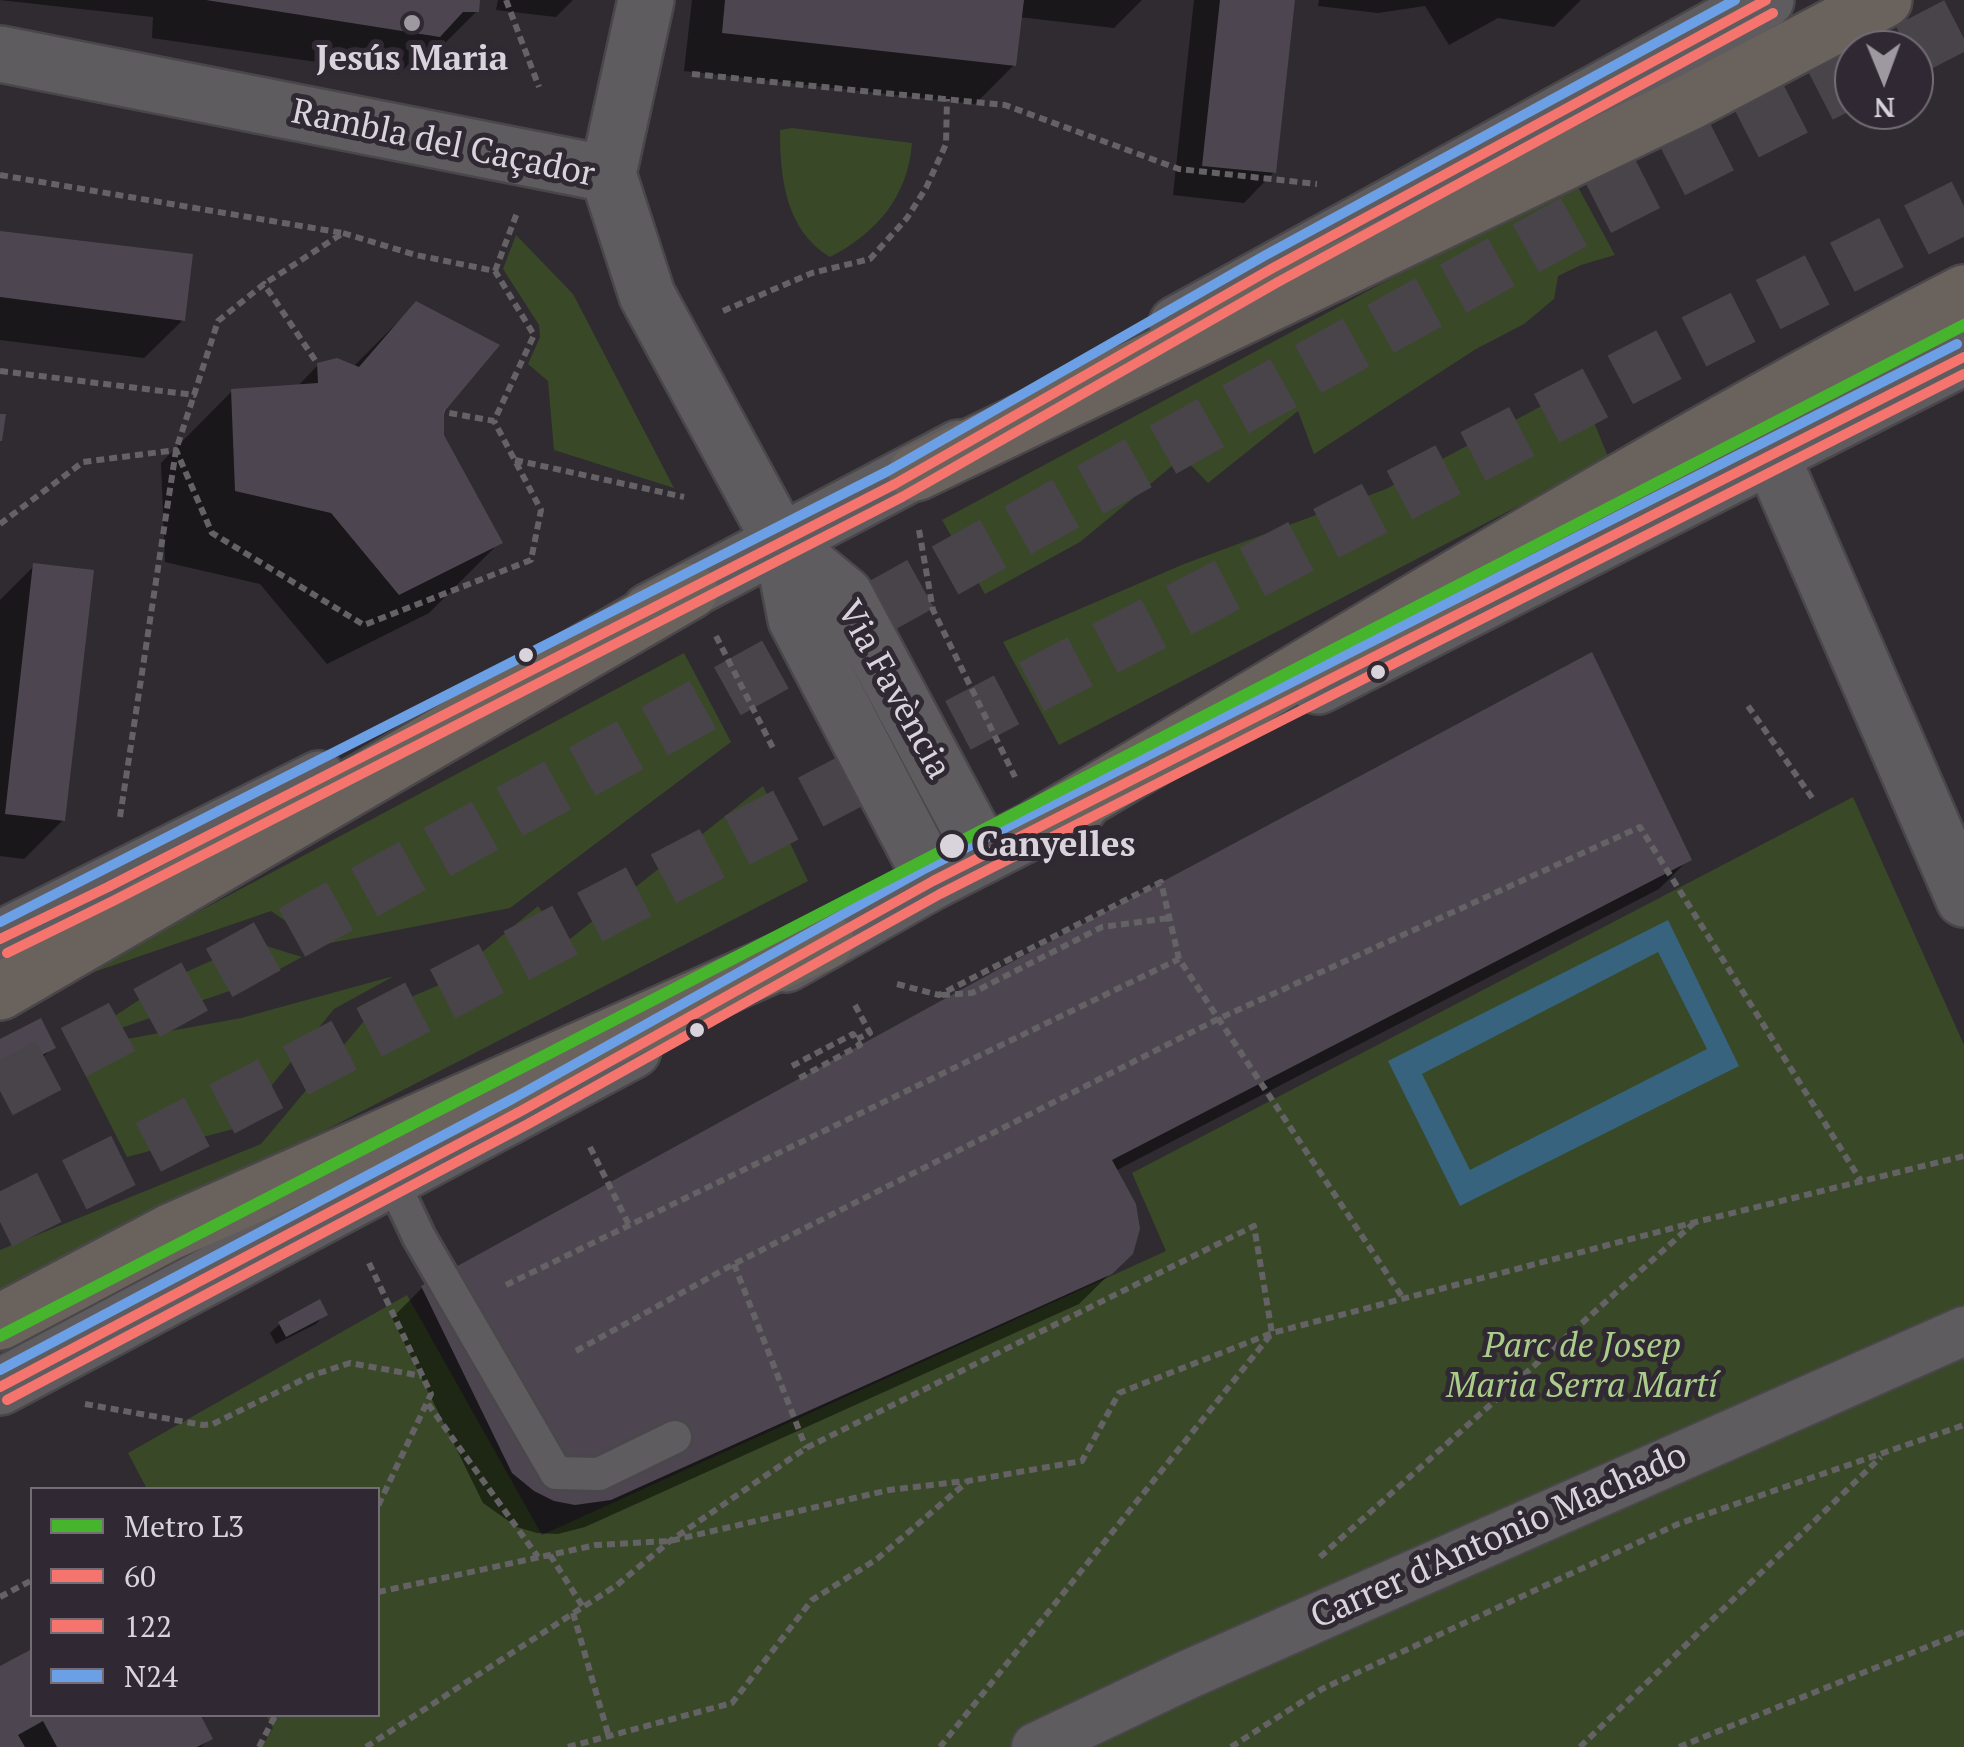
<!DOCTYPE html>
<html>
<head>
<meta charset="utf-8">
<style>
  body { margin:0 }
  #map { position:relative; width:1964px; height:1747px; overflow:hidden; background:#2f2b31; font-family:"PT Serif",serif }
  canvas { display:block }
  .legend { position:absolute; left:30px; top:1487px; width:350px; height:230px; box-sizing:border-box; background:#302933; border:2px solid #746d76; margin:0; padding:12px 18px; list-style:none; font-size:30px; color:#d9d4db }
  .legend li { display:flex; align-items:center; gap:20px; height:50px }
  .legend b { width:50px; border:2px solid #746d76 }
  .north { position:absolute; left:1834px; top:30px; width:100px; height:100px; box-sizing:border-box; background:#302933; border:2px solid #746d76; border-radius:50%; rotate:179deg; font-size:28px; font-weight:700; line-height:40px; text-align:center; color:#d9d4db }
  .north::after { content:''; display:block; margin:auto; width:35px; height:45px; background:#9e99a0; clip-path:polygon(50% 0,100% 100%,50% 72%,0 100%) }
</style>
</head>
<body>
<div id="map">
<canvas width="1964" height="1747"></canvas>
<ul class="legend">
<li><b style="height:12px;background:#47b42e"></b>Metro L3</li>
<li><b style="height:12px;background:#f6746e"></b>60</li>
<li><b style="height:12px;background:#f6746e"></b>122</li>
<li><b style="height:12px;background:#6ca0e6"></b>N24</li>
</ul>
<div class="north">N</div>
</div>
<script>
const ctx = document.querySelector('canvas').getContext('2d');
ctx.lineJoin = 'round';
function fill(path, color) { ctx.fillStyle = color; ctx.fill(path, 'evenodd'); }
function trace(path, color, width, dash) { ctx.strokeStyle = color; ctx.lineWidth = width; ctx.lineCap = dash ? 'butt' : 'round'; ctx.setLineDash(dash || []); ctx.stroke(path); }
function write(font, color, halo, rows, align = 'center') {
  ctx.font = font + ' "PT Serif",serif'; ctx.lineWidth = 10; ctx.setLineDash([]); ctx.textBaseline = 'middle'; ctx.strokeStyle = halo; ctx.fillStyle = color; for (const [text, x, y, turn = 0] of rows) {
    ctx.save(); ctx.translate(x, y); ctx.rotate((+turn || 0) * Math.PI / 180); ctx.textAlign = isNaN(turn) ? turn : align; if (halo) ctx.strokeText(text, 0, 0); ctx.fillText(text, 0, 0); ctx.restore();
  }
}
const green = new Path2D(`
  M792 128 912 143C908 196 877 233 830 257 785 230 780 177 780 130Z
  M1574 180 1615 255 1581 265 1558 276 1554 299 1524 324 1476 349 1314 454 1298 411 1208 483 1183 457 1080 542 985 594 942 520Z
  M516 235 573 294 674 488 554 450 548 381 528 364 540 337 539 325 503 269Z
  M1579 386 1609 459 1059 745 1003 642 1184 564 1386 489Z
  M684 653 731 742 510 908 320 945 271 911 68 981Z
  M763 786 808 881 0 1298V1250L261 1144 369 1015 446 982 538 906 565 943Z
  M1853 797 1964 1045V1747H262L273 1728 266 1715 378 1714V1490L147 1489 128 1453 407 1295 542 1535 1166 1251 1132 1173Z
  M253 942 302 957 256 982 118 1029 99 1026 173 978Z
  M394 976 334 1009 237 1128 127 1157 72 1049 241 1018Z`);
const water = new Path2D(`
  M1668 920 1739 1066 1460 1206 1388 1061ZM1658 952 1707 1049 1470 1170 1422 1074Z`);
const shadow = new Path2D(`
  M0 0H478L477 11 438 50H423L399 74 152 38 153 17Z
  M498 0H573L556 17 496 10Z
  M692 0H1142L1114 28 1019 17 1014 65 975 104 684 71Z
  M1194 0H1292L1274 172 1244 203 1173 195Z
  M1319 0H1581L1554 27 1498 18 1449 45 1425 6 1378 13 1318 6Z
  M0 234 183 320 144 358 0 340Z
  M416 304 441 411V436L500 542 429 613 327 664 260 584 165 562 161 463 232 391 297 387 318 365 353 367Z
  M34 566 63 820 24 859 0 856V600Z
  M1689 859 1659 889 1115 1171 1131 1253 1079 1304 585 1527 558 1534 537 1533 517 1527 483 1503 392 1318 422 1288Z
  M0 1042 53 1047 23 1077 0 1089Z
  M325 1314 316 1324 276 1344 270 1333 280 1324Z
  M32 1651V1714L210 1738 201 1747H0V1669Z`);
const building = new Path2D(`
  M206 0H480L479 12H463L440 37Z
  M725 0H1024L1016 66 722 33Z
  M1220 0H1295L1276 173 1202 166Z
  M0 231 193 254 185 321 0 297Z
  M416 301 500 345 444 412V435L503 543 399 595 331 513 235 491 231 389 318 383 317 363 337 358 359 367Z
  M0 414H6L2 441H0Z
  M33 563 94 570 65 821 5 814Z
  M1592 652 1692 860 1112 1160 1136 1204 1140 1229 1133 1254 1112 1274 611 1500 575 1505 554 1501 534 1491 512 1473 421 1286 999 969Z
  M41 1018 56 1048 0 1076V1039Z
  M320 1299 328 1315 286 1337 278 1322Z
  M32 1649V1714H200L213 1739 197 1747H57L43 1721 18 1735 25 1747H0V1666Z`);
const trunkTunnel = new Path2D(`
  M1908 50 1964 21
  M0 1091 118 1029 1588 214 1854 78
  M0 1222 126 1159 1672 353 1964 206`);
const path = new Path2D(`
  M506 0 539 87
  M692 74 1005 105 1179 169 1317 184
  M0 175 343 233 264 284
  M343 233 416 255 495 271 534 335 494 421 444 412
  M495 271 517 213
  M723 311 812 273 870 259 907 218 926 188 946 144 947 99
  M0 371 194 395 218 321 264 284 317 363
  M515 460 684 497
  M0 524 83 462 176 450 212 533 364 625 531 560 541 510 494 421
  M919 530 933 610 1015 777
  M716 636 773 748
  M1748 706 1815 802
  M120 817 176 450 194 395
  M897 984 939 995 1161 882 1179 959 1403 1298
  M942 995 972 993 1102 927 1169 918
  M855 1005 870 1033 857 1039
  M792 1066 853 1034 860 1045 798 1079
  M590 1147 629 1225
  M369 1263 431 1394 378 1506
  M734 1264 806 1448
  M506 1285 1179 959
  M576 1351 734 1264 1218 1019 1640 827 1861 1181
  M85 1404 203 1425 213 1424 310 1376 350 1363 422 1376
  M428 1404 538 1557
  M550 1555 583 1607
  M1320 1557 1695 1222
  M378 1592 596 1545 670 1541 889 1490 965 1481
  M0 1597 32 1580
  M573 1613 609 1737
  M259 1747 276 1714
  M366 1747 617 1585 670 1541 806 1448 1254 1226 1272 1333 940 1747
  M568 1747 732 1703 812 1600 877 1559 968 1481 1082 1461 1119 1393 1272 1333 1696 1222 1964 1156
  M1231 1747 1322 1689 1678 1524 1964 1425
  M1580 1747 1881 1457
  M1679 1747 1964 1632`);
const service = new Path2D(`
  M392 1180 419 1237 556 1473 599 1474 675 1437`);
const pedestrian = new Path2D(`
  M1036 1747 1187 1675 1964 1331`);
const minor = new Path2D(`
  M0 54 608 174
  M608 174 647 295 781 542 796 619 933 881
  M608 174 646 0
  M1771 455 1964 899
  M781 542 845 595 984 855`);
const tertiary = new Path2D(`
  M1177 324 1766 0
  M650 611 959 448
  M1318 686 1964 357
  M0 939 319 779
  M786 964 933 881 1080 806
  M0 1387 633 1050`);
const trunk = new Path2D(`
  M916 473 1692 101 1884 0
  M1039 826C1345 646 1648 456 1964 293
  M0 992 690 591
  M0 1322 170 1232 826 941`);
const bus1 = new Path2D(`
  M0 939 108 887 895 484 1271 269 1766 0
  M0 1387 521 1111 933 881 1964 357`);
const bus2 = new Path2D(`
  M7 953 115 900 902 497 1278 282 1773 13
  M7 1400 528 1124 940 894 1964 374`);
const bus3 = new Path2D(`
  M0 922 888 471 1264 256 1735 0
  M0 1370 514 1098 926 868 1957 344`);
const metro1 = new Path2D(`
  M0 1336 1964 325`);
const markers = [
  [412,23,10,"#9e99a0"],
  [526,655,9,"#d9d4db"],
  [1378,672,9,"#d9d4db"],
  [952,846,14,"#d9d4db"],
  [697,1030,9,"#d9d4db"]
];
const poiNames = [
  ["Jesús Maria",412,60]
];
const streetNames = [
  ["Rambla del Caçador",443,144,12],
  ["Via Favència",893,690,61],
  ["Carrer d'Antonio Machado",1499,1537,-24]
];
const stopNames = [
  ["Canyelles",976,846]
];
const parkNames = [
  ["Parc de Josep",1582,1347],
  ["Maria Serra Martí",1582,1387]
];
fill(green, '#394927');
fill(water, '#37637e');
fill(shadow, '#0007');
fill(building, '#4d4650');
trace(trunkTunnel, '#48444a', 55, [55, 28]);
trace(service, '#4a474b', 38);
trace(pedestrian, '#4a474b', 52);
trace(minor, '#4a474b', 60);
trace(tertiary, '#4a474b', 60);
trace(trunk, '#4a474b', 60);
trace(path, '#656266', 6, [8, 5]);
trace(service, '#5f5c60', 32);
trace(pedestrian, '#5f5c60', 48);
trace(minor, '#5f5c60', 55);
trace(tertiary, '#5f5c60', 55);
trace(trunk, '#6a625c', 55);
trace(bus1, '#f6746e', 10);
trace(bus2, '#f6746e', 10);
trace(bus3, '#6ca0e6', 10);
trace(metro1, '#47b42e', 12);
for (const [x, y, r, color] of markers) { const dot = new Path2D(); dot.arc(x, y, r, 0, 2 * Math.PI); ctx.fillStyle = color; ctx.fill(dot); trace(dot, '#302933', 4); }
write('bold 35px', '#d9d4db', '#302933', poiNames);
write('35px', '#d9d4db', '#302933', streetNames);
write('bold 35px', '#d9d4db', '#302933', stopNames, 'left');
write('italic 35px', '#aace89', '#302933', parkNames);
</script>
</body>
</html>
